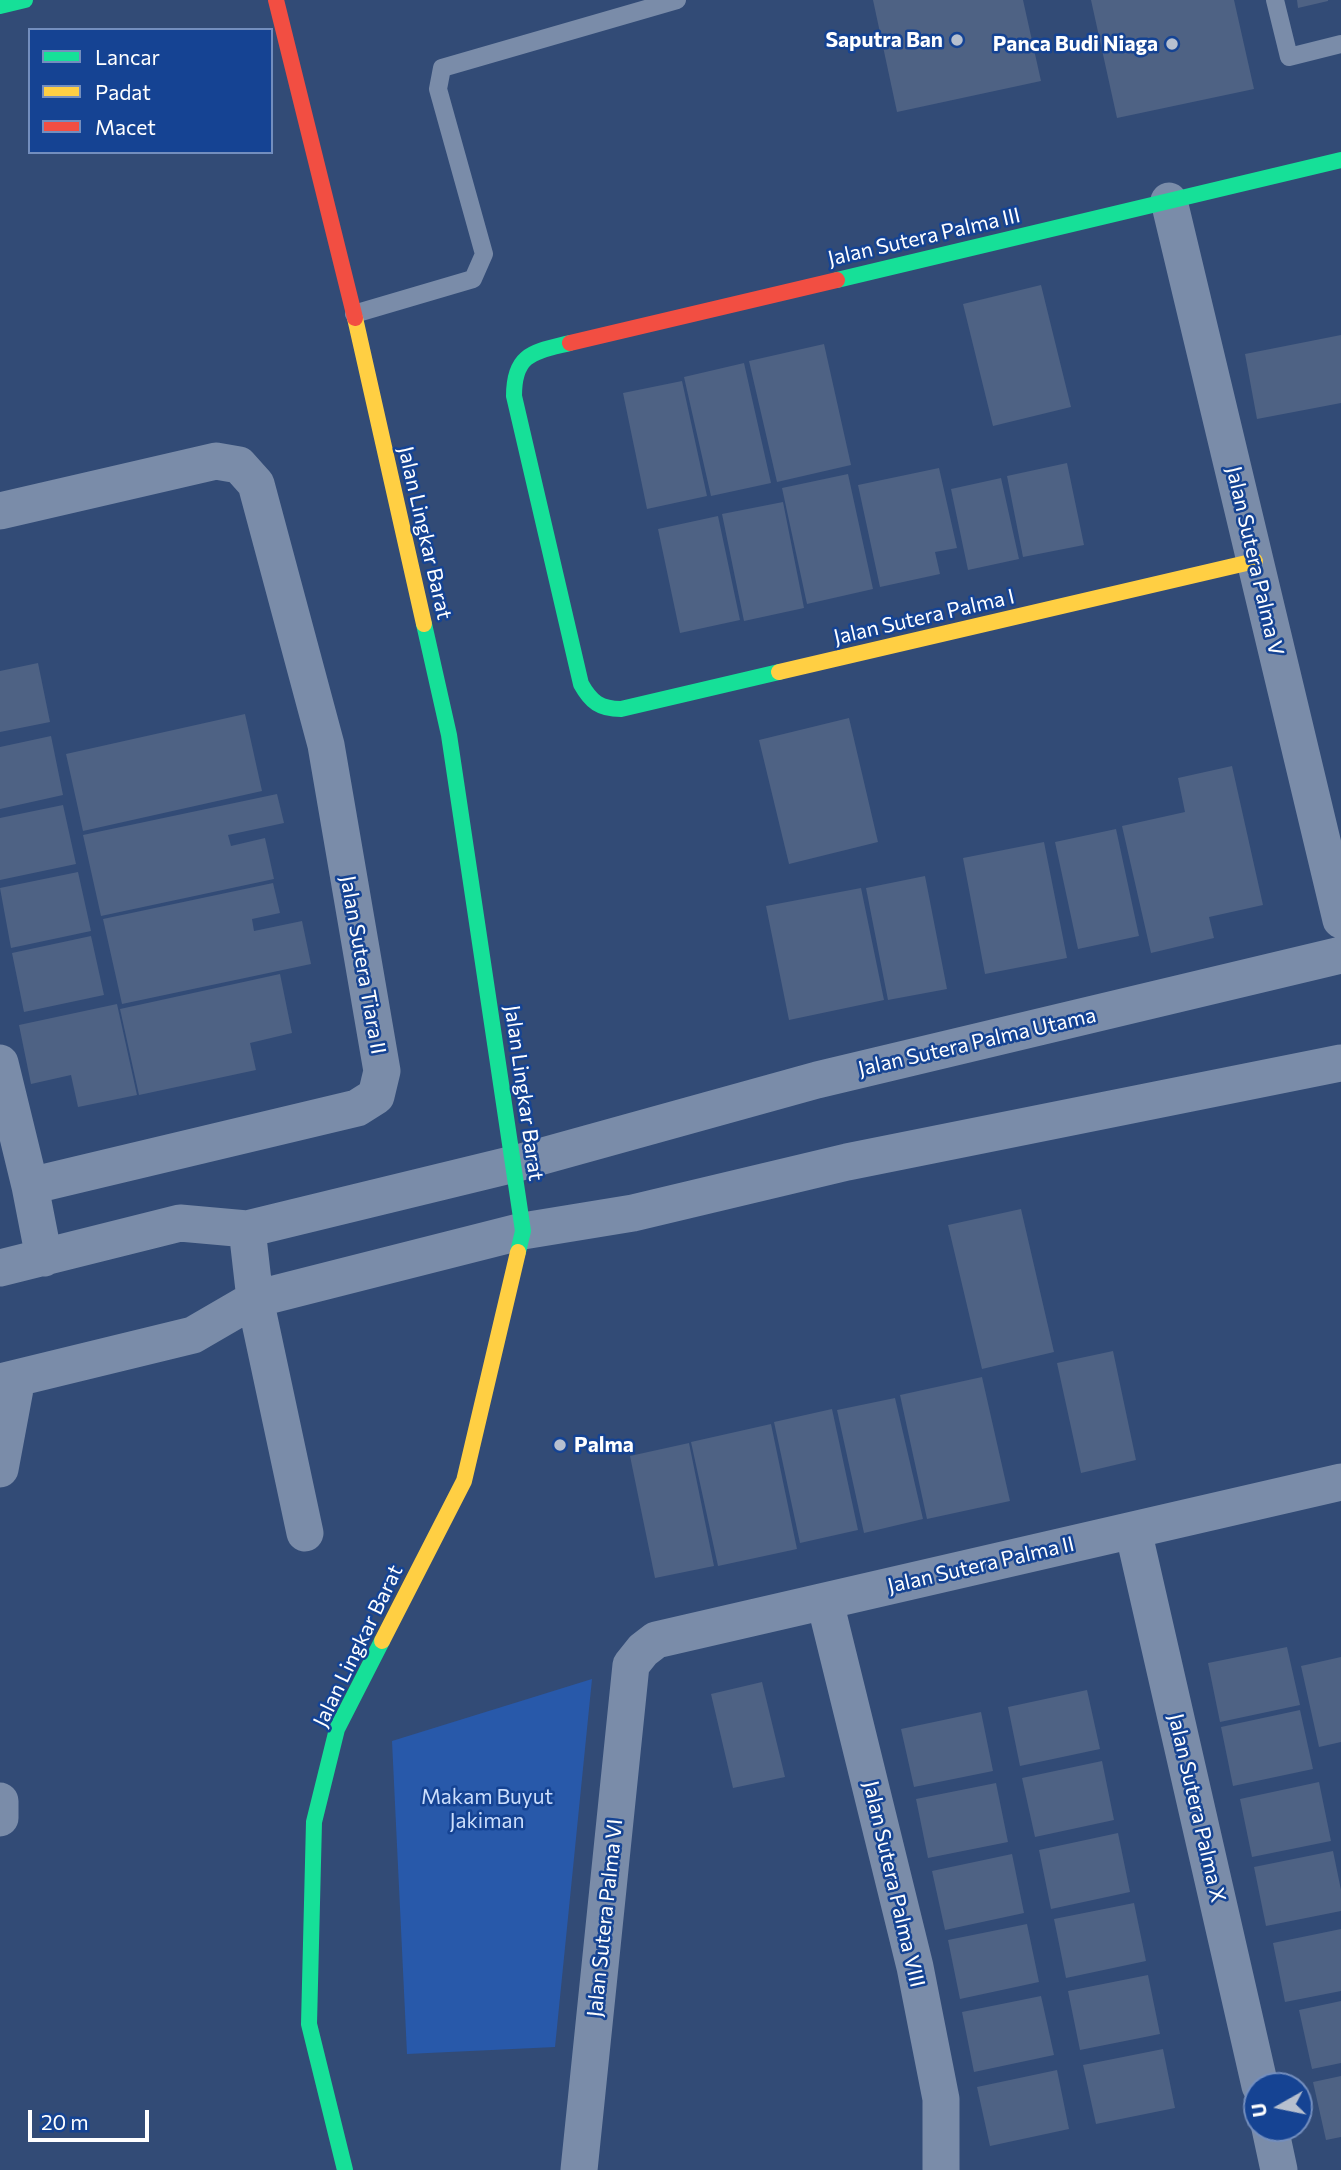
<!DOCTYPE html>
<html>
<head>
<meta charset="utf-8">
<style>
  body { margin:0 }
  #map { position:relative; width:1341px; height:2170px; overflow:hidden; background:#324b76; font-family:Commissioner,sans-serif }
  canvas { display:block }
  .legend { position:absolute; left:28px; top:28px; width:245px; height:126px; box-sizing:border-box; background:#154393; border:2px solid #738ebe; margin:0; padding:9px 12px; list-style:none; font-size:21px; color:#fff }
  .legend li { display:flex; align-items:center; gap:14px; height:35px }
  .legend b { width:35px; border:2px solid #738ebe }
  .north { position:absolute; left:1243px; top:2072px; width:70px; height:70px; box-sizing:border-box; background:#154393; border:2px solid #738ebe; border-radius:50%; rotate:261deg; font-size:19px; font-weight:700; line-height:28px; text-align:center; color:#fff }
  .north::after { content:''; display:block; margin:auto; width:24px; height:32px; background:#b7c0cf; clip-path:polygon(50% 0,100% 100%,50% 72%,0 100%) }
  .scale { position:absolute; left:28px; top:2110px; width:121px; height:32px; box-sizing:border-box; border:4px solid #fff; border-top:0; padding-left:9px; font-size:21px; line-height:24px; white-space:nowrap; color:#fff; -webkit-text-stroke:5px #154393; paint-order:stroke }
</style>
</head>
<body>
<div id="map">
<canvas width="1341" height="2170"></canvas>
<ul class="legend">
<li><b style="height:9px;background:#16e098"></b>Lancar</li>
<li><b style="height:9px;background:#ffcf43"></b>Padat</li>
<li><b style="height:9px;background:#f24e42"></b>Macet</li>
</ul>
<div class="north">U</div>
<div class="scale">20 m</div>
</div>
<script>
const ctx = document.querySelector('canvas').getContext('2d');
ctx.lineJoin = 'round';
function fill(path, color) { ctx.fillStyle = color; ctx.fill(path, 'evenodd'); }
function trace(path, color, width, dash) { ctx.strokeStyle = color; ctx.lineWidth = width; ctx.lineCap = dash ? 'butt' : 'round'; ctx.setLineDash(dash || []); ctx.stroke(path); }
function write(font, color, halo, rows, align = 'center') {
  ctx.font = font + ' Commissioner,sans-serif'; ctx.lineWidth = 5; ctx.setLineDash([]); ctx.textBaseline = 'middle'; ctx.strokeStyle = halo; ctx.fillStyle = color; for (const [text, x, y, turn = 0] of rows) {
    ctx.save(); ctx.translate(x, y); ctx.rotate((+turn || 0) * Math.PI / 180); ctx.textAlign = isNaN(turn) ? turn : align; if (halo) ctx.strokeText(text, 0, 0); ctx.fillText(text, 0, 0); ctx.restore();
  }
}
const green = new Path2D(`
  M592 1679 555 2047 407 2054 392 1741Z`);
const building = new Path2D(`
  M873 0H1023L1041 81 897 112Z
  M1091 0H1234L1254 89 1117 118Z
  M1297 0H1328V1L1298 8Z
  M1041 285 1071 407 993 426 963 304Z
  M1341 335V403L1257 419 1245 354Z
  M824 344 851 465 777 482 749 361Z
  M744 363 771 483 711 496 684 377Z
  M682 381 707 496 647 509 623 393Z
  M1067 463 1084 545 1023 557 1007 476Z
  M939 468 957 548 935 552 940 574 880 587 858 485Z
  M848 474 873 589 807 604 782 488Z
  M1001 478 1019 559 968 570 951 489Z
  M783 502 804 608 744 621 722 514Z
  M718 516 740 620 680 633 658 529Z
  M38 663 50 722 0 732V671Z
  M245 714 262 791 83 831 66 754Z
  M849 718 878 842 789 864 759 740Z
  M51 736 63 795 0 809V747Z
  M1232 766 1263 905 1209 917 1214 938 1151 953 1122 826 1185 812 1178 778Z
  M277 794 284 823 228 835 231 846 265 838 274 879 101 916 83 835Z
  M63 805 76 864 0 880V818Z
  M1116 829 1139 936 1078 949 1055 842Z
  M1044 842 1067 958 985 974 963 858Z
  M78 872 91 931 11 948 0 888Z
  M925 876 947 989 888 1000 866 888Z
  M273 883 280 913 252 919 254 931 302 921 311 964 122 1004 103 919Z
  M861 888 884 1000 789 1020 766 906Z
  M91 936 104 995 24 1012 12 953Z
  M280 974 292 1033 250 1043 256 1070 139 1095 120 1009Z
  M117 1004 137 1095 78 1107 71 1075 31 1084 19 1025Z
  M1021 1209 1054 1352 982 1369 948 1225Z
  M1113 1351 1136 1460 1081 1473 1057 1363Z
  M982 1377 1010 1501 927 1519 900 1395Z
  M895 1398 923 1519 864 1533 837 1410Z
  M832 1409 858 1530 800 1543 774 1422Z
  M771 1424 797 1549 718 1566 691 1442Z
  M689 1443 714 1566 655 1578 630 1456Z
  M1287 1647 1300 1705 1220 1722 1208 1663Z
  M1341 1657V1742L1319 1747 1301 1666Z
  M762 1682 785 1777 733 1788 711 1694Z
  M1087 1690 1100 1749 1020 1766 1008 1707Z
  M1300 1710 1313 1769 1233 1786 1221 1727Z
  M981 1712 993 1771 914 1787 901 1729Z
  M1102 1761 1114 1820 1035 1837 1022 1778Z
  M1319 1782 1331 1841 1252 1857 1240 1799Z
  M996 1783 1008 1842 928 1858 916 1799Z
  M1118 1833 1130 1892 1051 1909 1039 1850Z
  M1333 1851 1341 1890V1911L1266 1926 1254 1867Z
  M1012 1854 1024 1913 945 1930 932 1871Z
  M1134 1903 1146 1961 1066 1978 1054 1919Z
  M1027 1924 1039 1982 960 1999 948 1940Z
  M1341 1929V1991L1285 2002 1273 1943Z
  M1148 1975 1160 2034 1080 2050 1068 1991Z
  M1041 1996 1054 2055 974 2072 962 2012Z
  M1341 2001V2063L1312 2069 1299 2010Z
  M1163 2049 1175 2108 1096 2124 1083 2065Z
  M1057 2070 1069 2129 990 2146 977 2087Z
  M1341 2076V2137L1326 2140 1313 2082Z`);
const lane = new Path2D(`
  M1275 0 1289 57 1341 44
  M354 314 473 279 484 254 438 89 442 68 677 0`);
const street = new Path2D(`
  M1169 201 1341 920
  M0 511 216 461 239 465 256 484 326 745 382 1071 376 1096 357 1108 30 1186
  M0 1063 30 1186 44 1258
  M247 1229 255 1299 305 1533
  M0 1268 180 1223 247 1229 514 1164 817 1080 1341 955
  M0 1382 193 1335 255 1299 523 1231 633 1213 847 1162 1341 1063
  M0 1469 17 1378
  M1133 1530 1260 2086
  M825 1602 915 1967 941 2099V2170
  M0 1801V1818
  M1270 2128 1279 2170
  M579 2170 631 1665 643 1650 656 1640 1341 1482`);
const fast = new Path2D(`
  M0 6 25 0
  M837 280 1341 160
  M570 343C534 352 514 353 514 396L581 684C591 702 600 709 621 709L779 672
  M424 624 449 735 523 1231 518 1252
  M345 2170 309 2024 314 1822 337 1729 382 1641`);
const slow = new Path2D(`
  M355 318 424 624
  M779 672 1255 561
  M382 1641 464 1481 518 1252`);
const jam = new Path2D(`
  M276 0 355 318
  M570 343 837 280`);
const markers = [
  [957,40,7,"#b7c0cf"],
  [1172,44,7,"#b7c0cf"],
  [560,1445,7,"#b7c0cf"]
];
const poiNames = [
  ["Saputra Ban",943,40],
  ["Panca Budi Niaga",1158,44],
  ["Palma",574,1445,"left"]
];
const streetNames = [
  ["Jalan Sutera Palma III",924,237,-13],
  ["Jalan Lingkar Barat",425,533,77],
  ["Jalan Sutera Palma V",1255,561,77],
  ["Jalan Sutera Palma I",924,617,-13],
  ["Jalan Sutera Tiara II",363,965,80],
  ["Jalan Sutera Palma Utama",977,1042,-13],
  ["Jalan Lingkar Barat",524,1093,82],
  ["Jalan Sutera Palma II",981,1565,-13],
  ["Jalan Lingkar Barat",358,1646,-64],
  ["Jalan Sutera Palma X",1197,1808,77],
  ["Jalan Sutera Palma VIII",894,1884,77],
  ["Jalan Sutera Palma VI",605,1918,-84]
];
const parkNames = [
  ["Makam Buyut",487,1797],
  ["Jakiman",487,1821]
];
fill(green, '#2859aa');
fill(building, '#4e6284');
trace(lane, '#7a8ca9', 18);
trace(street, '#7a8ca9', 37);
trace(fast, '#16e098', 16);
trace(slow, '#ffcf43', 16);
trace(jam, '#f24e42', 16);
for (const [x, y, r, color] of markers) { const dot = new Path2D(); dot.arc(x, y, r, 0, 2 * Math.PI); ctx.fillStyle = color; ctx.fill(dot); trace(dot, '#154393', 2.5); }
write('bold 21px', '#fff', '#154393', poiNames, 'right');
write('21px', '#fff', '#154393', streetNames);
write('21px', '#cbdefc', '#154393', parkNames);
</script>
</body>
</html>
